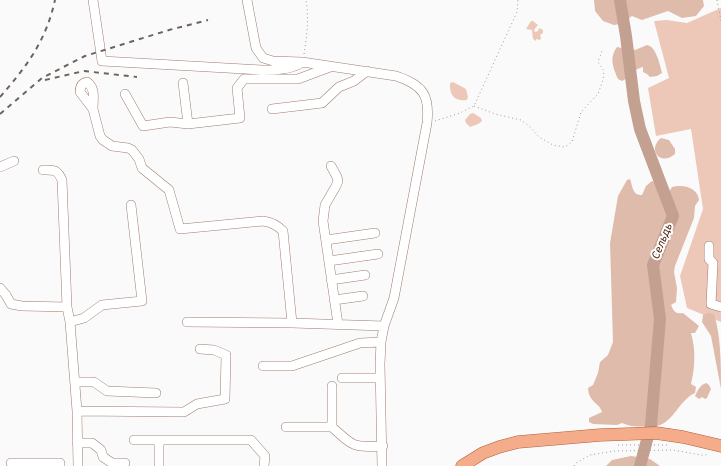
<!DOCTYPE html>
<html>
<head>
<meta charset="utf-8">
<style>
  body { margin:0 }
  canvas { display:block; background:#fafafa }
</style>
</head>
<body>
<canvas width="721" height="466"></canvas>
<script>
const ctx = document.querySelector('canvas').getContext('2d');
ctx.lineJoin = 'round';
function fill(path, color) { ctx.fillStyle = color; ctx.fill(path, 'evenodd'); }
function trace(path, color, width, dash) { ctx.strokeStyle = color; ctx.lineWidth = width; ctx.lineCap = dash ? 'butt' : 'round'; ctx.setLineDash(dash || []); ctx.stroke(path); }
function write(font, color, halo, rows, align = 'center') {
  ctx.font = font + ' Overpass,sans-serif'; ctx.lineWidth = 4; ctx.setLineDash([]); ctx.textBaseline = 'middle'; ctx.strokeStyle = halo; ctx.fillStyle = color; for (const [text, x, y, turn = 0] of rows) {
    ctx.save(); ctx.translate(x, y); ctx.rotate((+turn || 0) * Math.PI / 180); ctx.textAlign = isNaN(turn) ? turn : align; if (halo) ctx.strokeText(text, 0, 0); ctx.fillText(text, 0, 0); ctx.restore();
  }
}
const green = new Path2D(`
  M721 8V322L687 308 680 276 703 209 691 129 656 136 648 88 669 78 654 21 667 20 687 23Z
  M531 21H533L538 25 534 30 535 32 538 31 539 28 543 30V33L540 35 541 38 540 40 536 39V41L533 39 532 30 526 29Z
  M453 82 466 89 468 97 467 100C455 102 449 95 450 83Z
  M473 113 481 118 482 121 478 124 470 127 466 123 465 120 470 114Z`);
const forest = new Path2D(`
  M594 0H703L704 6 696 16 682 18 668 11 642 20 632 16 620 24 614 25 603 21 595 11Z
  M647 45C656 46 660 65 662 73L657 76 650 77 647 74 643 72V67C633 69 631 77 622 81L618 79C613 67 609 58 617 47L627 49 631 48 635 50Z
  M661 138 669 140 675 149V154C660 167 647 149 661 138Z
  M630 179C633 187 632 195 642 195L646 186 652 181 657 183 666 193 669 192 672 187C684 184 698 188 699 200L695 206 694 218 675 266 674 272 677 288 676 302 671 305C674 312 676 314 683 313L699 326 695 333H691C696 350 695 367 691 384L696 387 695 393C680 399 674 422 657 426 654 427 650 426 647 426 637 427 632 427 622 423L617 425 593 424 589 422V418L602 412C599 402 589 403 588 388L593 385 598 373 600 362 608 355 613 342 610 243 618 196 627 180Z
  M708 313 714 314C721 336 721 364 721 389L711 336 702 322 703 315Z
  M706 383 709 385 711 389 707 398 705 399 702 397 699 399 695 396C698 390 700 385 706 383Z
  M631 456 650 459 660 466H606L612 460Z`);
const river = new Path2D(`
  M620 0 626 36 634 101 640 129 673 216 653 265 660 319 651 425 640 466`);
const path = new Path2D(`
  M717 0 721 21
  M304 54C307 36 309 18 306 0
  M474 106 495 114 521 120 529 126 539 137 553 145 565 147 572 142 581 112 598 94 603 80 604 71 598 62 602 51
  M435 121 460 113 474 106 517 12 518 0
  M618 445H668
  M574 466 576 463 590 455 615 451 673 450 701 455H706L707 453`);
const minor = new Path2D(`
  M93 0 102 61 262 70C276 70 289 70 301 63
  M247 0 256 48 263 58 273 61 302 62 396 76C423 85 430 95 427 123L394 298 384 326 381 342 380 364 382 466
  M183 83 188 124 240 118 237 88 244 79H298L330 67
  M125 94 143 126 170 122 188 124
  M93 109C93 100 96 88 87 82 82 83 80 87 80 92L93 109 100 136 103 140 112 146 128 148 132 150 139 159 142 168 169 190 180 229 263 221C272 222 277 225 283 231L292 323 384 326
  M272 109 322 103 339 87 354 81 367 71
  M331 166 337 177 338 181 336 186 325 205 323 221 338 324
  M0 167 14 161
  M43 170C54 170 57 169 62 180L67 307 70 322 77 411 78 466
  M326 240 375 233
  M709 246V259L713 263 711 304 721 307
  M329 261 378 254
  M331 280 365 275
  M0 288 6 295 11 304 22 306 67 307
  M334 300 363 296
  M70 322 84 318 102 305 142 301 131 205
  M187 322 292 323
  M263 366H292L360 343 381 342
  M342 378H380
  M75 382H94L107 391 156 393
  M332 386V427
  M77 411 184 412 197 404 225 399 226 355 214 350 200 349
  M286 427H332C355 448 353 447 383 446
  M134 440H251L265 456 264 466
  M77 443H92L101 450 103 457 112 463H125
  M11 463H60V466
  M159 466V440`);
const major = new Path2D(`
  M462 466 483 453 499 447 518 442 600 435 656 433 683 437 721 446`);
const rail = new Path2D(`
  M45 80 84 71 137 77
  M0 97C27 66 46 41 55 0
  M0 114 42 78 85 56 169 30 208 20`);
const waterNames = [
  ["Сельдь",663,242,-68]
];
fill(green, '#edc8b8');
fill(forest, '#dfbbac');
trace(river, '#c4a091', 12);
trace(minor, '#9f7c6d', 10);
trace(major, '#b25f38', 13);
trace(path, '#a19996', 1, [1, 3]);
trace(minor, '#fff', 9);
trace(major, '#f4ac8b', 12);
trace(rail, '#6f635e', 2, [5, 5]);
write('italic 11px', '#491b05', '#fff', waterNames);
</script>
</body>
</html>
